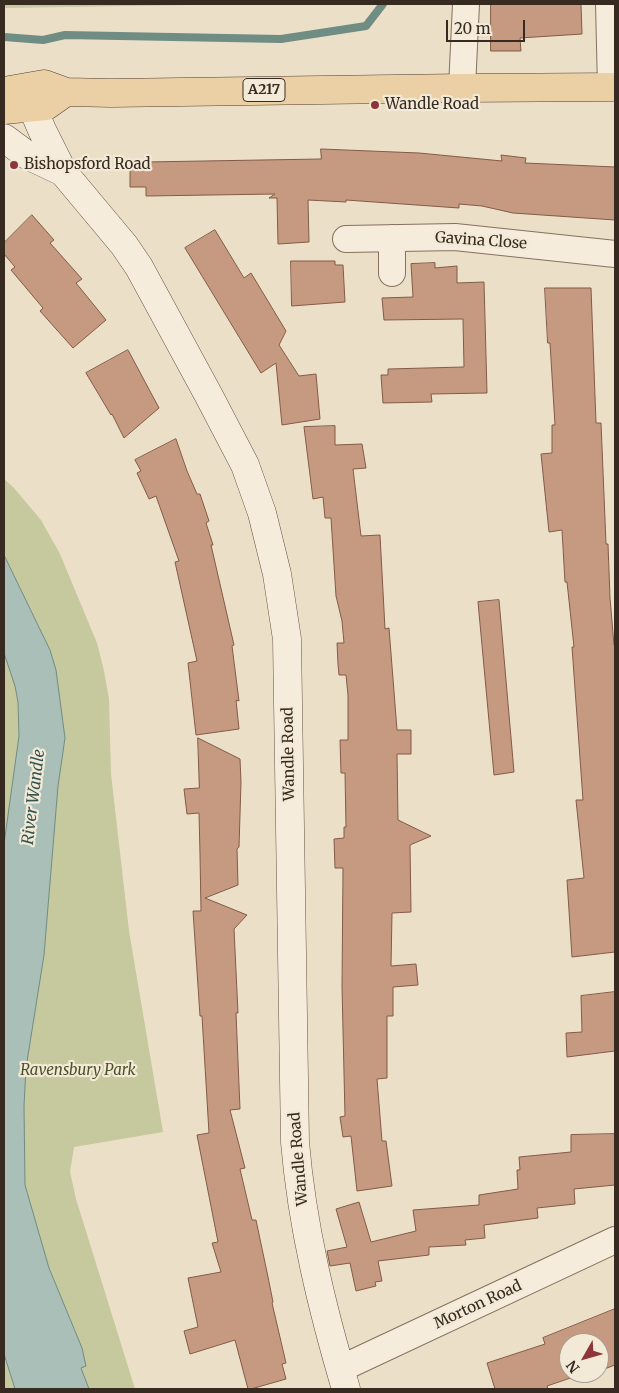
<!DOCTYPE html>
<html>
<head>
<meta charset="utf-8">
<style>
  body { margin:0 }
  #map { position:relative; width:619px; height:1393px; overflow:hidden; background:#ebdfc8; font-family:Merriweather,serif }
  canvas { display:block }
  .frame { position:absolute; inset:0; border:5px solid #372a21; pointer-events:none }
  .north { position:absolute; left:559px; top:1333px; width:50px; height:50px; box-sizing:border-box; background:#f3e9d7; border:1px solid #a89d8e; border-radius:50%; rotate:232deg; font-size:14px; font-weight:700; line-height:20px; text-align:center; color:#372a21 }
  .north::after { content:''; display:block; margin:auto; width:18px; height:22px; background:#8f3439; clip-path:polygon(50% 0,100% 100%,50% 72%,0 100%) }
  .scale { position:absolute; left:446px; top:20px; width:79px; height:22px; box-sizing:border-box; border:2px solid #372a21; border-top:0; padding-left:6px; font-size:15px; line-height:18px; white-space:nowrap; color:#372a21; -webkit-text-stroke:4px #f3e9d7; paint-order:stroke }
</style>
</head>
<body>
<div id="map">
<canvas width="619" height="1393"></canvas>
<div class="frame"></div>
<div class="north">N</div>
<div class="scale">20 m</div>
</div>
<script>
const ctx = document.querySelector('canvas').getContext('2d');
ctx.lineJoin = 'round';
function fill(path, color) { ctx.fillStyle = color; ctx.fill(path, 'evenodd'); }
function trace(path, color, width, dash) { ctx.strokeStyle = color; ctx.lineWidth = width; ctx.lineCap = dash ? 'butt' : 'round'; ctx.setLineDash(dash || []); ctx.stroke(path); }
function write(font, color, halo, rows, align = 'center') {
  ctx.font = font + ' Merriweather,serif'; ctx.lineWidth = 4.5; ctx.setLineDash([]); ctx.textBaseline = 'middle'; ctx.strokeStyle = halo; ctx.fillStyle = color; for (const [text, x, y, turn = 0] of rows) {
    ctx.save(); ctx.translate(x, y); ctx.rotate((+turn || 0) * Math.PI / 180); ctx.textAlign = isNaN(turn) ? turn : align; if (halo) ctx.strokeText(text, 0, 0); ctx.fillText(text, 0, 0); ctx.restore();
  }
}
const green = new Path2D(`
  M4 4H252L4 8Z
  M4 479 13 487 41 520 60 554 97 643 104 671 109 699 111 774 129 931 163 1132 74 1147 70 1172 76 1199 135 1389H4Z`);
const water = new Path2D(`
  M4 555 50 650 56 670 65 738 58 786 44 955 26 1068 24 1106 25 1185 49 1268 82 1348 86 1366 81 1368 89 1389H15L4 1354V844L19 736 18 702 15 686 4 653Z`);
const stream = new Path2D(`
  M4 37 43 40 65 35 281 39 366 26 383 4`);
const building = new Path2D(`
  M491 4H581L582 34 520 38 521 51H491Z
  M321 149 419 153 502 161 501 155 526 158 525 163 615 167V220L513 213 482 206 459 204V208L346 200V202L308 200 309 242 278 244 277 198H269L275 194 146 196V187H130V163L145 164V162L321 159Z
  M32 215 54 240 50 243 82 279 76 283 106 320 73 348 40 311 43 308 11 270 15 267 4 254V243Z
  M215 230 244 278 251 273 286 331 279 345 299 376 316 374 320 419 282 425 276 363 261 373 185 248Z
  M291 261H335V265H343L345 302 292 306Z
  M435 263V268L457 266V283L484 282 487 393 431 394 432 402 383 403 381 375H388V369L464 367 463 319 384 320 382 298 413 297 411 264Z
  M545 288H591L596 423H601L606 544H608L610 598 614 645H615V952L572 957 567 880 584 878 576 800H583L572 647H574L567 582H565L562 530 549 532 541 454 552 453V425H555L550 343H548Z
  M128 350 159 408 124 438 112 414 111 415 86 373Z
  M335 426V445L362 444 366 468 353 469 361 536 380 535 385 629 389 628 397 730H411V754H397L398 820 431 836 410 845 411 912 392 913 391 966 416 964 418 985 393 987V1016H387V1078L377 1079 382 1141H386L392 1186 357 1191 351 1136 343 1137 340 1117 345 1116 342 987 343 868H335L334 839 344 838V827H346L345 773H341L340 740H348V695L346 675H339L338 664 337 643H344L342 621 336 596 331 518H325L323 497 313 499 304 427Z
  M176 439 187 471 197 494H200L209 521 206 523 213 545H211L234 645 232 646 239 701 236 700 239 729 196 735 188 663 197 661 175 562 179 561 156 496 149 499 137 473 141 471 135 460Z
  M499 600 514 772 494 775 478 602Z
  M198 738 240 759 241 782 239 847 237 849 238 885 205 898 247 915 234 929 238 1013H236L240 1109 230 1110 245 1168 240 1169 252 1220H256L268 1277 273 1302 272 1303 286 1363 282 1364 286 1379 251 1389H248L235 1340 190 1354 184 1331 198 1327 188 1278 221 1272 212 1243 218 1242 197 1135 209 1133 202 1016H200L193 911H201L200 854 199 813 187 814 184 789 199 788Z
  M615 992V1051L567 1057 566 1033 582 1032 581 996Z
  M615 1134V1185L574 1189 575 1204 537 1208 538 1218 484 1225 485 1238 465 1240 466 1245 429 1247V1255L378 1261 382 1281 375 1282 376 1286 356 1291 350 1263 330 1266 327 1251 347 1247 336 1209 359 1202 371 1242 416 1231 413 1210 479 1205V1195L518 1189 517 1170H520L519 1157 571 1152V1135Z
  M615 1309V1365L599 1371V1343H569V1373H592L587 1375 585 1373 547 1386 548 1389H495L487 1363 545 1344 543 1338Z`);
const street = new Path2D(`
  M609 4 611 87
  M462 88 466 4
  M346 239 455 237 615 254
  M392 273V238
  M340 1369 615 1240`);
const secondary = new Path2D(`
  M24 88 42 130 63 172 124 245 139 267 209 396 245 465 262 513 277 574 287 639 295 1142C302 1226 322 1308 346 1389
  M4 138 27 155 63 172`);
const primary = new Path2D(`
  M4 91 44 84 66 92 111 93 462 88 615 87
  M4 110 46 106 66 92`);
const markers = [
  [375,105,5,"#8f3439"],
  [14,165,5,"#8f3439"]
];
const shields = [
  [264,90,42]
];
const shieldNames = [
  ["A217",264,90]
];
const poiNames = [
  ["Wandle Road",385,105],
  ["Bishopsford Road",24,165]
];
const streetNames = [
  ["Gavina Close",481,241,4],
  ["Wandle Road",289,754,-91],
  ["Wandle Road",299,1159,-95],
  ["Morton Road",478,1305,-25]
];
const parkNames = [
  ["Ravensbury Park",78,1071]
];
const waterNames = [
  ["River Wandle",34,797,-83]
];
fill(green, '#c6c89d');
fill(water, '#a9bfb7');
trace(water, '#708d84', 1);
trace(stream, '#708d84', 8);
fill(building, '#c69a81');
trace(building, '#825b47', 1);
trace(street, '#85715f', 28);
trace(secondary, '#675242', 29);
trace(primary, '#544032', 29);
trace(street, '#f6ecdb', 26);
trace(secondary, '#f6ecdb', 28);
trace(primary, '#ead0a4', 28);
for (const [x, y, r, color] of markers) { const dot = new Path2D(); dot.arc(x, y, r, 0, 2 * Math.PI); ctx.fillStyle = color; ctx.fill(dot); trace(dot, '#f3e9d7', 2); }
for (const [x, y, w] of shields) { const box = new Path2D(); box.roundRect(x - w / 2, y - 11.5, w, 23, 4); ctx.fillStyle = '#f3e9d7'; ctx.fill(box); trace(box, '#372a21', 1); }
write('bold 14px', '#372a21', null, shieldNames);
write('15px', '#372a21', '#f3e9d7', poiNames, 'left');
write('15px', '#372a21', '#f3e9d7', streetNames);
write('italic 15px', '#4a5229', '#f3e9d7', parkNames);
write('italic 16px', '#325551', '#f3e9d7', waterNames);
</script>
</body>
</html>
